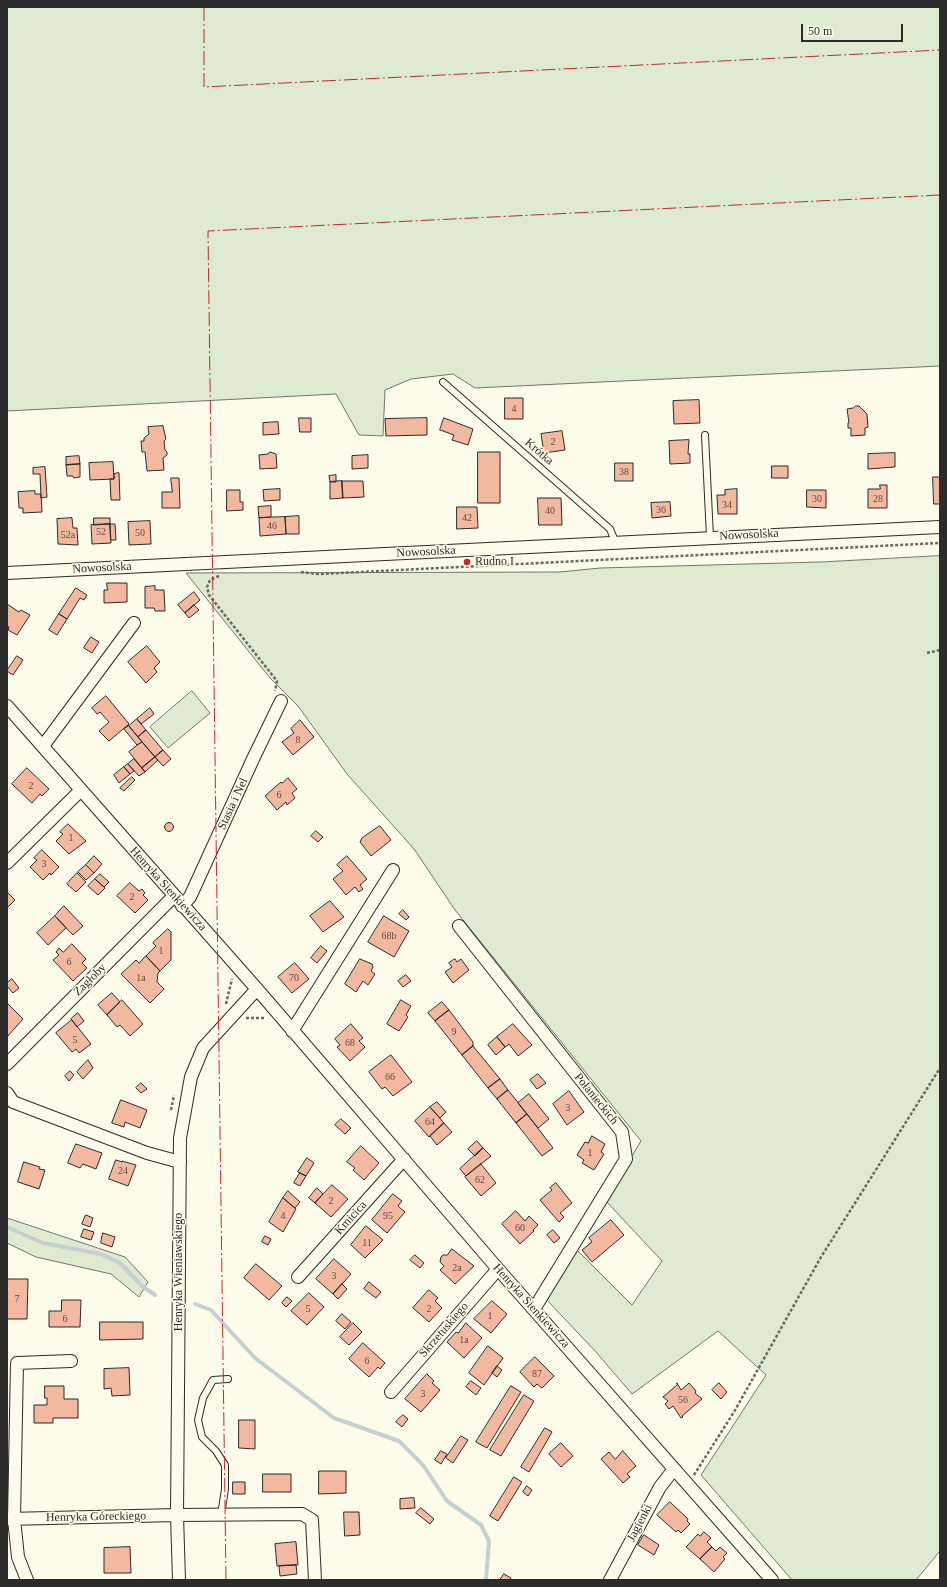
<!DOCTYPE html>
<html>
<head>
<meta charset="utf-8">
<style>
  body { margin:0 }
  #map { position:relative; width:947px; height:1587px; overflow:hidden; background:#fdfbea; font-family:"Times New Roman",serif }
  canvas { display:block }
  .frame { position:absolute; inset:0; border:8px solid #2b2b2b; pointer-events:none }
  .scale { position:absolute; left:801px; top:24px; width:102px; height:18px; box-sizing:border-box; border:2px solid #2b2b2b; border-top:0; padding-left:5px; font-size:12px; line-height:14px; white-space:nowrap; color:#2b2b2b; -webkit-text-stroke:3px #fdfbea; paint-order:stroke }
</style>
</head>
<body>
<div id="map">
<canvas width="947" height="1587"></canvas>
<div class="frame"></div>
<div class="scale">50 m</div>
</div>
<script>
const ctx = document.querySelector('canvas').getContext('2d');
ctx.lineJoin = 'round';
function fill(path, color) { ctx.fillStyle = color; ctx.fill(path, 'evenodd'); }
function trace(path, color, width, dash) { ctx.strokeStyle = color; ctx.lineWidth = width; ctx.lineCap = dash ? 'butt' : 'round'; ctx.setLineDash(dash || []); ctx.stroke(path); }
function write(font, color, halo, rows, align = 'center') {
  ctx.font = font + ' "Times New Roman",serif'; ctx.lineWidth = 3; ctx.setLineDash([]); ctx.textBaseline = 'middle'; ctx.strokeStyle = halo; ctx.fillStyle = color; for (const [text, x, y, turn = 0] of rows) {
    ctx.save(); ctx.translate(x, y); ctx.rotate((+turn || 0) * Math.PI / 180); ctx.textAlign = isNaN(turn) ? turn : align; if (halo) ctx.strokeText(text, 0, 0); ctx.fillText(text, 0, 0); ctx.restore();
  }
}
const green = new Path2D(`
  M7 7H940V366L475 388 453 374 411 379 385 390 383 436 359 435 336 394 7 411Z
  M940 556V1551L916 1580H792L701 1475 766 1375 718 1331 632 1394 596 1352 545 1298 577 1250 632 1305 662 1261 605 1200 641 1141 455 910 414 849 347 774 298 706 270 678 186 573 560 572 600 568 821 562Z
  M192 691 210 713 168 748 150 727Z
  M7 1218 125 1257 148 1282 139 1297 111 1274 36 1257 7 1243Z`);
const stream = new Path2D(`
  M7 1227 43 1243 101 1254 120 1263 142 1286 155 1295
  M195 1304 211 1310 255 1358 334 1418 399 1441 423 1465 447 1501 481 1525 489 1541 486 1580`);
const building = new Path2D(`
  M505 398H523V419H505Z
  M699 400 700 423 674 424 673 401Z
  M856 406H859L867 414 868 427 865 428V435L851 436V428H848V423H849L847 409 853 408Z
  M299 418H311V432H300Z
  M427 418V435L386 436 385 419Z
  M444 418 473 429 468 445 452 440 454 435 440 430Z
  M278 422 279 434 263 435V423Z
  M163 426 166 439 164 441 165 450 167 452V455L163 458 164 470 147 471 145 452H142L141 441H144V438L149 434 148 427Z
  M562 431 565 450 544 453 541 434Z
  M689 440 688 454H690V463L670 464 669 441Z
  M270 452 276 454 277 468 260 469 259 455 268 454Z
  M478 452H500V503H478Z
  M895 453V467L868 469V454Z
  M368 455V468L352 469V456Z
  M79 456 80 464 66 465V457Z
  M113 462 114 479 90 480 89 463Z
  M615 463H633V481H615Z
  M80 464V477L74 478 73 476H67L66 465Z
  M772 466H788V478H772Z
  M45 467 47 497 41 498 40 474H33V468Z
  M119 473 120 500H111L110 479H114V474Z
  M336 475V482H330L329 476Z
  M933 477H940V504H934Z
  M171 478H179L180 508H162V492H172Z
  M342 481 343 498 330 499V482Z
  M342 481H363L364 497 343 498Z
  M880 485H887V508H868V489H880Z
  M280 489V500L264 501 263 490Z
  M737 489V514H718L717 495H725V490Z
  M227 490H240V502H243V510L227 511Z
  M807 490H826V508L807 507Z
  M35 491V494H41L42 512 23 513V508H19L18 492Z
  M538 498H561L562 525H539Z
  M670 502 671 516 652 518 651 503Z
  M271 506V517L259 518 258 507Z
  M457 507H477L478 528 457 529Z
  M299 516V534H286L285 517Z
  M285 517 286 534 260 536 259 518Z
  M72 518 73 528H77L78 545 58 544 57 519Z
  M94 518H110V524L94 525Z
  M150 521 151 544 129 545 128 522Z
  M110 524 111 543 92 544 91 525Z
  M110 524H115L116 540H111Z
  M107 583H127V602L104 603V590H107Z
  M155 586V590H164L165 611H155L154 608H145V587Z
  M76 588 87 595 84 600 80 598 67 619 59 614Z
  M194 592 200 600 185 613 178 605Z
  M7 604 19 612 21 610 30 615 17 635 8 630 9 627 7 626Z
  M194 605 199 610 189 618 185 613Z
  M59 614 67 619 57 635 49 630Z
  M91 637 99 642 92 653 84 648Z
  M147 646 160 662 154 668 157 672 146 683 128 662Z
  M17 656 23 660 13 675 7 671Z
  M106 696 129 724 109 741 99 731 109 722 100 712 97 714 92 708Z
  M150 708 154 714 141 724 137 719Z
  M137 719 146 730 138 737 129 726Z
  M300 720 314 737 293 755 282 742 294 733 291 729Z
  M129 726 142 742 137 745 124 729Z
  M146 730 163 750 155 757 138 737Z
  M142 742 155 757 142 768 129 752Z
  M163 750 171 759 163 766 155 757Z
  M155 757 158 760 145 772 142 768Z
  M134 759 145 772 139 776 128 764Z
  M128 764 134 771 130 774 124 767Z
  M124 767 130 774 119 783 114 775Z
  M27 768 49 789 42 796 40 794 32 803 12 784Z
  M132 777 135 780 124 791 120 788Z
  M288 778 297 789 292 793 295 798 287 805 286 802 277 810 265 796 281 782 282 783Z
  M164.5 827a4.5 4.5 0 1 1 9 0a4.5 4.5 0 1 1-9 0Z
  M68 824 86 841 69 854 56 841 63 834 60 832Z
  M380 826 391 840 371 856 360 842 362 838Z
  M316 831 323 837 318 842 311 836Z
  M42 850 59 867 51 875 50 873 43 880 30 867 37 860 34 858Z
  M94 856 102 864 94 873 86 865Z
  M347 856 367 879 360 885 363 889 359 892 355 887 346 895 333 879 343 871 337 865Z
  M86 865 94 873 86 880 78 872Z
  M77 873 86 882 76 892 67 884Z
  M100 874 109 882 104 887 95 879Z
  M95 879 105 888 98 895 88 886Z
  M130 883 139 891 142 889 145 893 143 895 148 900 135 913 117 896Z
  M7 892 15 900 7 908Z
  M330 901 344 917 323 932 310 916Z
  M64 906 83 926 73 935 55 916Z
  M403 910 409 917 406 920 399 914Z
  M55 916 66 928 48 945 37 933Z
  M384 916 409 931 394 957 368 942Z
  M168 929 171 932V960L160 971 146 956 156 946 153 943Z
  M72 944 86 959 82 963 87 968 73 981 53 960 59 955 56 952 59 948 63 952Z
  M321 946 327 951 317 963 311 958Z
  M146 956 160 971 158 973 157 982 164 989 150 1003 121 974 136 960 139 963Z
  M360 959 372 964 373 967 371 971 375 974 368 985 363 981 356 992 345 984Z
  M455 959 457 962 461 959 469 970 453 983 445 972 452 967 449 963Z
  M295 963 309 979 292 993 278 977Z
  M406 975 411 981 403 987 398 981Z
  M12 979 19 988 13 993 7 986V983Z
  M112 993 120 1002 107 1015 98 1005Z
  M122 1000 143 1024 130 1036 120 1025 117 1027 107 1015Z
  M401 1000 411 1006 406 1015 408 1017 399 1031 387 1024Z
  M442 1002 449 1010 435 1021 428 1013Z
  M8 1004 23 1019 7 1037V1005Z
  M449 1010 473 1042V1046L462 1055 435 1021Z
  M78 1013 84 1021 77 1027 71 1019Z
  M72 1020 91 1044 79 1053 76 1049 72 1052 56 1033Z
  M351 1024 363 1038 359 1041 365 1047 350 1061 337 1047 340 1045 335 1039Z
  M513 1024 532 1045 518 1056 509 1044 505 1047 497 1037Z
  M497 1037 505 1047 496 1055 488 1045Z
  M473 1046 500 1079 488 1088 462 1055Z
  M391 1055 412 1082 393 1096 385 1087 382 1089 369 1072Z
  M88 1060 93 1068 83 1079 77 1072Z
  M70 1071 74 1075 69 1081 65 1076Z
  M538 1074 546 1083 537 1089 530 1080Z
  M500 1079 508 1090 497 1099 488 1088Z
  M141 1083 147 1089 141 1093 136 1088Z
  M508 1090 527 1114 516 1123 497 1099Z
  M569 1091 584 1112 567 1125 553 1104Z
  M529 1094 549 1119 538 1128 518 1103Z
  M121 1100 147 1110 140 1128 125 1122 124 1127 112 1123Z
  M437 1102 446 1112 440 1118 430 1107Z
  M430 1107 444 1123 429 1137 415 1121Z
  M527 1114 553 1148 542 1156 516 1123Z
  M341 1119 351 1128 345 1134 335 1125Z
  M444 1123 452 1132 437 1145 430 1136Z
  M592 1136 605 1144 601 1152 604 1154 594 1170 582 1163 584 1160 577 1155 585 1142 588 1143Z
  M477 1141 483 1148 475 1156 468 1149Z
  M76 1144 102 1153 96 1169 83 1164 80 1168 68 1163Z
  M361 1146 379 1163 364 1180 353 1170 355 1168 347 1162Z
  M483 1148 491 1156 466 1176 460 1169Z
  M307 1158 314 1163 306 1176 298 1172Z
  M116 1160 122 1162V1161L136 1165 128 1186 109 1179Z
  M24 1162 40 1167 39 1169 45 1170 39 1189 18 1182Z
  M481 1164 496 1183 481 1196 465 1177Z
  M300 1173 306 1176 300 1186 294 1183Z
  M556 1183 572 1203 560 1213 564 1217 559 1222 540 1200 552 1190 550 1188Z
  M332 1185 348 1199 331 1217 315 1203Z
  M317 1188 323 1194 315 1203 309 1198Z
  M288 1191 300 1202 295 1208 283 1198Z
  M393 1194 402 1201 398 1206 405 1212 387 1233 372 1220Z
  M283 1198 296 1209 283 1232 269 1222Z
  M516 1211 525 1221 529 1216 538 1225 533 1230 534 1231 520 1244 502 1224Z
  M86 1215 93 1218 90 1227 82 1224Z
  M611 1220 624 1235 592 1262 582 1250 592 1242 589 1238Z
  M366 1226 383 1240 365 1258 351 1245Z
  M84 1229 94 1232 91 1240 81 1237Z
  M553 1230 560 1238 554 1243 547 1235Z
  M103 1233 115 1237 112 1247 101 1243Z
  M265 1236 271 1239 268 1245 262 1242Z
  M452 1249 474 1266 455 1284 440 1270 444 1266 440 1262 441 1257 443 1255H447Z
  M415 1255 424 1263 420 1268 410 1260Z
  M334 1259 351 1274 333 1294 316 1279Z
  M256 1264 282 1286 269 1300 244 1278Z
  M7 1279H28L27 1319H7Z
  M369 1282 381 1292 376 1298 364 1289Z
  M342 1284 347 1289 338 1299 333 1294Z
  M429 1290 438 1298 435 1301 442 1308 429 1322 413 1308Z
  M309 1293 324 1307 307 1325 291 1311Z
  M287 1297 292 1301 286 1307 282 1303Z
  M62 1300H81L80 1327H49V1311H61Z
  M492 1301 507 1314 491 1333 474 1319Z
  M342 1314 351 1322 345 1329 336 1321Z
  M100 1322H143V1339L100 1340Z
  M353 1323 362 1332 349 1345 340 1337Z
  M466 1323 482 1338 464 1358 447 1342 456 1332 458 1333Z
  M363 1343 385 1363 380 1369 378 1367 369 1377 349 1359Z
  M488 1346 503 1358 484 1385 469 1373Z
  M535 1357 554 1376 542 1388 537 1384 534 1387 520 1372Z
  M497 1366 502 1370 497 1377 492 1373Z
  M129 1368 130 1395 112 1396 111 1388 104 1389V1369Z
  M427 1374 434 1381 432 1383 440 1390 421 1412 405 1399Z
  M471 1381 481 1388 476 1395 466 1387Z
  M677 1383 681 1390 689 1383 696 1391 695 1393 702 1399 682 1416 683 1417 681 1418 673 1406 669 1409 665 1404 668 1401 663 1397 677 1385Z
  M719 1383 727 1392 721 1399 712 1390Z
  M45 1386H64V1399H78V1418H53V1423H34V1405H47V1398H45Z
  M511 1386 521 1392 487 1448 476 1442Z
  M524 1395 534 1401 501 1456 490 1450Z
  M403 1415 408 1419 402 1427 396 1422Z
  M239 1420H255V1449L239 1448Z
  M545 1428 552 1432 529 1472 521 1467Z
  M461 1436 468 1440 453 1463 446 1458Z
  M561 1443 573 1456 561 1467 549 1454Z
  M441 1451 447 1454 441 1464 435 1460Z
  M623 1451 636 1466 627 1474 630 1477 623 1483 601 1459 609 1452 615 1459Z
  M319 1471H346V1493L319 1494Z
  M263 1474H291V1492H263Z
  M514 1477 522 1482 498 1521 490 1516Z
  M233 1482H245V1494H233Z
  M527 1486 532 1490 528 1496 523 1492Z
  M414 1498 415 1508 400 1509V1499Z
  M670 1502 688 1519 687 1521 690 1524 681 1533 678 1530 676 1532 657 1515Z
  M421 1508 434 1519 430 1524 416 1513Z
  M344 1512H359L360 1535 345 1536Z
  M704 1532 711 1538 707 1542 712 1547 700 1559 686 1547 698 1534 700 1536Z
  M644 1535 659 1545 654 1555 638 1545Z
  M296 1542 298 1565 277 1566 275 1544Z
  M130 1547 131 1573H104V1548Z
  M712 1547 716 1551 720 1547 727 1553 723 1557 725 1559 714 1572 700 1559Z
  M296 1565 297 1574 280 1576 279 1566Z
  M504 1574 511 1578 510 1580H500Z`);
const path = new Path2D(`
  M301 572 319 574 940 543
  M219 576 210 580 207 587 209 595 277 681 275 691
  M927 653 940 650
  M226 1004 232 979
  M246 1018H265
  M171 1110 174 1095
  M694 1475 734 1412 821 1257 940 1068`);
const service = new Path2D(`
  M443 382 610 529 615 541
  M705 435 710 537
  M221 1515 225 1489V1465L216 1451 202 1437 198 1420 203 1398 213 1380 228 1379`);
const minor = new Path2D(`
  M7 573C318 558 629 541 940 527
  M7 706 257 989 498 1269 772 1580
  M43 746 134 623
  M7 863 81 790
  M182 906 190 897 253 759 281 701
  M459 926 622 1132 626 1159 534 1309
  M292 1031 393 870
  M7 1064 174 896
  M7 1093 13 1102 147 1153 180 1162
  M298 1277 404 1159
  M391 1392 498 1269
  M7 1519 177 1515 302 1514 312 1520 315 1580
  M27 1580 18 1557 14 1519 17 1363 71 1361
  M179 1580 177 1515 180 1138 191 1077 203 1048 257 989
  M610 1580 660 1487 674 1469`);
const power = new Path2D(`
  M204 7V87L940 50
  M226 1580 208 231 940 195`);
const markers = [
  [467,562,4,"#c62828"]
];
const numberNames = [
  ["4",514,409],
  ["2",553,442],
  ["38",624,472],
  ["30",817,499],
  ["28",878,499],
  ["34",727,505],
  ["36",661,510],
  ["40",550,511],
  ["42",467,518],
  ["46",272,526],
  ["52",101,532],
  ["50",140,533],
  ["52a",68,535],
  ["8",298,740],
  ["2",31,786],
  ["6",279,795],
  ["1",71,838],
  ["3",44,864],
  ["2",132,897],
  ["68b",389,936],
  ["1",161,951],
  ["6",69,962],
  ["1a",141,978],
  ["70",294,978],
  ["9",454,1032],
  ["5",75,1040],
  ["68",350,1043],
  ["66",390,1077],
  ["3",568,1108],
  ["64",430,1122],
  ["1",590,1153],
  ["24",123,1171],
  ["62",480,1180],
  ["2",331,1201],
  ["4",283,1216],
  ["95",388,1216],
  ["60",520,1228],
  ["11",367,1243],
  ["2a",457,1268],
  ["3",334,1276],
  ["7",17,1299],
  ["5",308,1309],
  ["2",429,1309],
  ["1",490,1316],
  ["6",65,1319],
  ["1a",464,1340],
  ["6",367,1361],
  ["87",537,1374],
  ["3",423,1394],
  ["56",683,1400]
];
const streetNames = [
  ["Krótka",539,452,41],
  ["Nowosolska",749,535,-3],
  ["Nowosolska",426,552,-3],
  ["Nowosolska",102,568,-3],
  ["Stasia i Nel",233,804,-65],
  ["Henryka Sienkiewicza",168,889,48],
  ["Zagłoby",90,980,-45],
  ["Połanieckich",596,1099,51],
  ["Kmicica",351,1218,-48],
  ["Henryka Wieniawskiego",179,1272,-90],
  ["Henryka Sienkiewicza",531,1306,48],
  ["Skrzetuskiego",444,1330,-49],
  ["Henryka Góreckiego",96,1517,-1],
  ["Jagienki",640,1523,-62]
];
const poiNames = [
  ["Rudno I",475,562]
];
fill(green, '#deebd1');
trace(green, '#74746e', 1);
trace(stream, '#c7d0d0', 4);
fill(building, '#f2b8a0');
trace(building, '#2b2b2b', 1);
trace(service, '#2b2b2b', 8);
trace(minor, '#2b2b2b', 14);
trace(path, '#6a6964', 2.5, [3, 2]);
trace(service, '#fdfbea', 6);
trace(minor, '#fdfbea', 12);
trace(power, '#c62828', 1, [14, 3, 2, 3]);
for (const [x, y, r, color] of markers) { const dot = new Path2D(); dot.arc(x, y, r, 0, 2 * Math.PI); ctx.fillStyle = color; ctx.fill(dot); trace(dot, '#fdfbea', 1.5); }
write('10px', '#5d4e48', null, numberNames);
write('12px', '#2b2b2b', '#fdfbea', streetNames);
write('12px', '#2b2b2b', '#fdfbea', poiNames, 'left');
</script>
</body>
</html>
